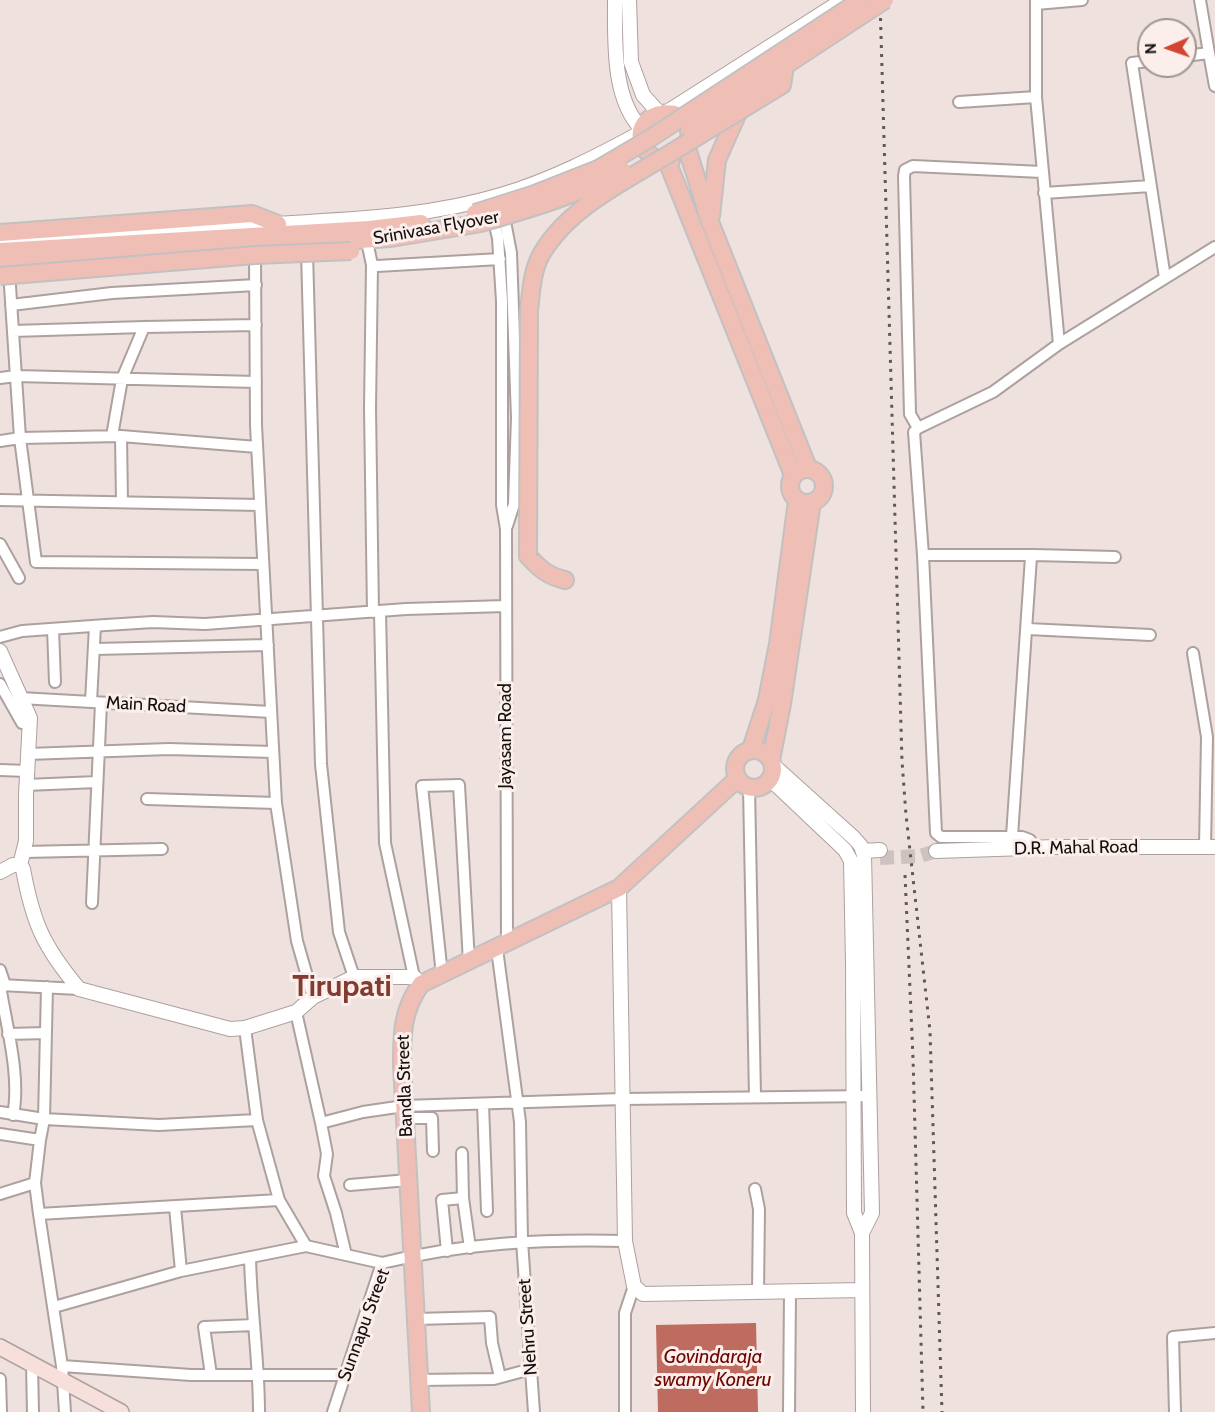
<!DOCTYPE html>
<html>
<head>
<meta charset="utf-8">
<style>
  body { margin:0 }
  #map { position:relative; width:1215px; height:1412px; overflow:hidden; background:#eee1de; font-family:Cabin,sans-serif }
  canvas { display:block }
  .north { position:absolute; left:1137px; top:18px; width:60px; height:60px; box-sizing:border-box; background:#fbeeeb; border:2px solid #9f9593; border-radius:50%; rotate:268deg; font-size:16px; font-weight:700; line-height:24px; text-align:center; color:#14100f }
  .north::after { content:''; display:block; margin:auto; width:21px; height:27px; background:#d24533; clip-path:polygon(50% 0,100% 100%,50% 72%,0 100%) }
</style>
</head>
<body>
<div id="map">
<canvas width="1215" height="1412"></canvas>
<div class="north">N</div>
</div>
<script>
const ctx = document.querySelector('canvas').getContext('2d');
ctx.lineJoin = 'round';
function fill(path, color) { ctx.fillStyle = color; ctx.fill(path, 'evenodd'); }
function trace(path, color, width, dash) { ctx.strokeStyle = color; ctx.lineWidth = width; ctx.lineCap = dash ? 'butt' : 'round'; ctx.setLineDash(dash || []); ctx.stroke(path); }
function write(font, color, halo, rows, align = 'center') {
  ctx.font = font + ' Cabin,sans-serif'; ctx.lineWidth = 6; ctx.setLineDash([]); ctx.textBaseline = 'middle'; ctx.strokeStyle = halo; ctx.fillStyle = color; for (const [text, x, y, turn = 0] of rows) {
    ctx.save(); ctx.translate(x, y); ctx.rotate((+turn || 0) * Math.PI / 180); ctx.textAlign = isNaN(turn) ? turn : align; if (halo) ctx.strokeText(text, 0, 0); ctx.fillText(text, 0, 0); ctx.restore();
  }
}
const water = new Path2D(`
  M756 1323 758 1412H658L656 1325Z`);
const tertiaryTunnel = new Path2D(`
  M880 858 920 856 936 851`);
const minor = new Path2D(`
  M1036 0V97L1059 344
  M1036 4 1082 0
  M1209 53 1215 86
  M1185 56 1209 53 1200 0
  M1149 61 1132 63 1165 278
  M959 102 1036 97
  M1044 193 1151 186
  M503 211 511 253 517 418 514 504 507 526
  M492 213 498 238 502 301V505L506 529 507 944
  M368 246 372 265 377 266 500 259
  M307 252 321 764 339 932 354 977
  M255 255 256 425 276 803 297 941 313 997
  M372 265 370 408 373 612
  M9 271 20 438 121 436 257 447
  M11 305 112 293 256 285
  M144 327 256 325
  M13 331 144 327 122 379 112 436
  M0 378 16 376 256 382
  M918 428 910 414 904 176 905 170 913 166 1042 172
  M121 436 122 502
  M0 441 20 438 36 562 263 564
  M0 500 260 505
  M0 544 19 578
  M923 555H1034
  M380 612 385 843 414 977
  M53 629 55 682
  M1028 629 1150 635
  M0 637 22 631 106 625 153 622 205 624 406 609 505 606
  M95 649 268 645
  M1193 653 1207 737 1205 847
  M0 684 22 723
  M20 698 271 712
  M91 702 95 626
  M28 754 169 749 273 752
  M0 770 27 771
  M26 785 97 782
  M749 787 755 1097
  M147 799 276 803
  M1012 836 1031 557 1034 555 1115 557
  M1033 848 1030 840 1022 837H941L936 833 923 555 914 432 918 428 993 392 1059 344 1215 247
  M24 852 162 849
  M92 903 101 703
  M497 949 520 1122 522 1241 534 1412
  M0 970 5 985
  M442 975 422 786 459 785 469 962
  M0 985C6 1025 21 1076 13 1115
  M0 985 79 989
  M296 1012 321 1123
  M245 1028 257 1120 279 1200 306 1246 382 1263
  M8 1034 46 1033
  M483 1104 487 1211
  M0 1112 44 1119 159 1125 257 1120
  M405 1118H432L433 1151
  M0 1134 40 1140 35 1183 39 1214
  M40 1140 44 1119 47 987
  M350 1185 408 1180
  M755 1189 759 1209 758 1293
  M0 1194 35 1183
  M463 1198 470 1248
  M175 1207 181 1271
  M447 1251 442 1200 463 1198 462 1153
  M346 1255 336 1213 324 1176 327 1154 321 1123 363 1112 404 1106 622 1099 870 1096
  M250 1257C251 1309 259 1360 259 1412
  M54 1307 181 1271 306 1246
  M416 1319 490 1317 492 1343 500 1377
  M32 1364 33 1412
  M62 1366 191 1375H346
  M211 1375 204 1327 254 1325
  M0 1379 1 1412
  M420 1380 494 1379 531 1369
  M65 1412 62 1366 39 1214 279 1200
  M333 1412 382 1263C463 1243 542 1239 625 1241
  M625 1412V1313L634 1286
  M789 1412 790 1293
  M1175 1412 1173 1337 1215 1333`);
const tertiary = new Path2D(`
  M615 0C615 40 612 100 642 129
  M629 0 631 62 643 95 659 113
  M667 112 843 0
  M0 243C92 235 184 230 276 224 352 219 428 217 501 195 551 180 596 157 642 132
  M0 651 30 718 26 795V841L20 865
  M773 765 854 838 861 846 864 855 872 1213 862 1233
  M770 779 845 850 851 861 853 962 854 1213 862 1233 863 1412
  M863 851 880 850
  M936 851 1056 847H1215
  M0 872 13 865H20L23 869C33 923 43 946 79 989L230 1029 245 1028 296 1012 313 997 354 977H414L421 984
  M619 888 625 1241 634 1286 643 1294 862 1290`);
const secondary = new Path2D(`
  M0 1347 121 1412`);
const primary = new Path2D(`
  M667 161 793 475
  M671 161C658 161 650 158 644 147 624 108 704 96 687 148L710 222 808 468
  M711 216 717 160 741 106
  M0 233 252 214 278 224
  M0 251 369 229 421 223
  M0 263 391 238 481 223
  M790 486a17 17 0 1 1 34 0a17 17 0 1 1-34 0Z
  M528 556C540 569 548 576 565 580
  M751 749 767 700 778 644 797 501
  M735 769a19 19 0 1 1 38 0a19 19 0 1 1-38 0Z
  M771 760 782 704 812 502
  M421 1412 402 1065C402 1034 402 1010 421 984L619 888 737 779`);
const rail = new Path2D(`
  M880 0 902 761 906 815 930 1031 942 1412
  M905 875 913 1058 923 1412`);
const primaryBridge = new Path2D(`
  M690 128 885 0
  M475 213 532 195 598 169 649 139 861 0
  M481 223C529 209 579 195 622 170
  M0 276 255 255 351 251
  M528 556 529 311C531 292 532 270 542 253 568 209 621 183 664 157 703 133 742 109 782 85L785 66`);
const streetNames = [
  ["Srinivasa Flyover",436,228,-10],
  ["Main Road",146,705,3],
  ["Jayasam Road",506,736,-90],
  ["D.R. Mahal Road",1076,848,-1],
  ["Bandla Street",405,1086,-92],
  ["Sunnapu Street",364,1325,-70],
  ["Nehru Street",528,1327,-94]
];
const waterNames = [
  ["Govindaraja",713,1357],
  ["swamy Koneru",713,1380]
];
const townNames = [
  ["Tirupati",342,987]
];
fill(water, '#bd6c5f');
trace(tertiaryTunnel, '#cdc2bf', 14, [14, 7]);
trace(minor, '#ada19f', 14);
trace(tertiary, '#ada19f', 16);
trace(secondary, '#ada19f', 18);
trace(primary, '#c2c1c1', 20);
trace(minor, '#fff', 10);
trace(tertiary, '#fff', 14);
trace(secondary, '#f7dfdb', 15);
trace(primary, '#efbfb6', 16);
trace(rail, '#5f5856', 3, [3, 6]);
trace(primaryBridge, '#c2c1c1', 20, []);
trace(primaryBridge, '#efbfb6', 16);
write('18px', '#14100f', '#fbeeeb', streetNames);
write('italic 20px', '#6d0500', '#fbeeeb', waterNames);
write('bold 30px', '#813b30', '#fbeeeb', townNames);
</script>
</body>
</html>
